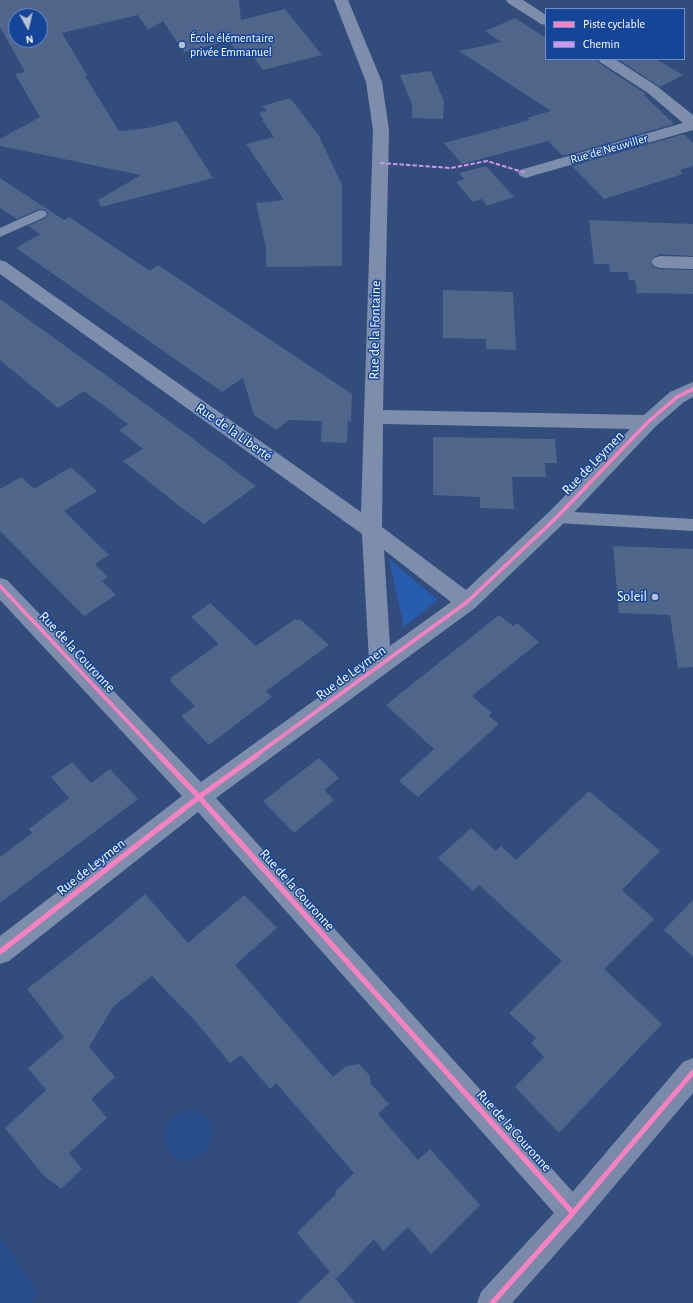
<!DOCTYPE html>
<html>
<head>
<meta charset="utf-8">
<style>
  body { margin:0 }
  #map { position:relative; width:693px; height:1303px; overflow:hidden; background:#324d7b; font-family:"Alegreya Sans",sans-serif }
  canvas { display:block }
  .legend { position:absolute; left:545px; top:8px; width:140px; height:52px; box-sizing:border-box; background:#144599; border:1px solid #728fc2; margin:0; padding:5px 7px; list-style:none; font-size:12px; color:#fff }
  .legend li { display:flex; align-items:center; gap:8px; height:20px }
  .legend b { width:20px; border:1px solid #728fc2 }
  .north { position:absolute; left:8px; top:8px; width:40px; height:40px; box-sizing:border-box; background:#144599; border:1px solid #728fc2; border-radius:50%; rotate:172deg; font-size:11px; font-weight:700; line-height:16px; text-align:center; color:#fff }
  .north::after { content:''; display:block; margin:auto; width:14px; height:18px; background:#b7c1d1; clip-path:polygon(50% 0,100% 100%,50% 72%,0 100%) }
</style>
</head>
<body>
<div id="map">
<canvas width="693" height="1303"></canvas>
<ul class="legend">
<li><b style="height:5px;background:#ff80c0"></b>Piste cyclable</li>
<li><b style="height:5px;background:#d193ec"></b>Chemin</li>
</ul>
<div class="north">N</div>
</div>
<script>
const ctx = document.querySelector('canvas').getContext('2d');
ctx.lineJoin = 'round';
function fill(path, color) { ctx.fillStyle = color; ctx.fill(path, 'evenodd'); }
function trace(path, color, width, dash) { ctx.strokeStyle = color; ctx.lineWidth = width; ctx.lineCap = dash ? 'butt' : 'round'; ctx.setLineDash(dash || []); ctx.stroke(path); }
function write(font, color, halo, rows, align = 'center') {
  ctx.font = font + ' "Alegreya Sans",sans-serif'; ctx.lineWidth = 3; ctx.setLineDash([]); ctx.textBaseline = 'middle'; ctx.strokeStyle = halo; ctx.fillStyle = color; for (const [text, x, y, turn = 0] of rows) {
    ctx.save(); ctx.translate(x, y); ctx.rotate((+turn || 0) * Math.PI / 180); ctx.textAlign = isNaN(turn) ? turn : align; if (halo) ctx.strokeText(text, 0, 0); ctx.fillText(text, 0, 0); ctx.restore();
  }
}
const green = new Path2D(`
  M389 559 438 600 404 627Z`);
const water = new Path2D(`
  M191 1110C208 1114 217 1126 210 1144 208 1150 203 1154 198 1157 169 1176 144 1117 191 1110Z
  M0 1236 39 1294 29 1303H0Z`);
const building = new Path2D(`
  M0 0H239L241 20 285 9 322 55 263 70 248 49 237 52 229 41 184 52 163 21 148 30 138 15 62 33 87 75 85 76 119 131 148 128 177 121 213 178 101 207 98 200 141 175 0 146V139L40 117 15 74 25 72 0 27ZM16 16H40V40H16Z
  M515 18 546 38V59H597L599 63 646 94 644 95 674 124 563 156 548 141 462 164 444 143 530 120 527 118 551 111 459 51 501 42 485 31Z
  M618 59H656L683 75 660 87Z
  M431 71 444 101 443 119 412 118V104L400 75Z
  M290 98 318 134 342 185V266L266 267V248L256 203 284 200 246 144 274 137 262 120H264L259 113 267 111 262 106Z
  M684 134 693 143V166L680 170 683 174 604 199 572 166Z
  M486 166 514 197 487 206 482 199 473 202 456 182 464 179 459 173Z
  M0 178 64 220 69 217 150 271 158 265 352 394 351 422 348 421 347 443 321 442 322 421 289 420 276 430 254 415 243 378 222 392 16 248 40 234 28 226 46 218 48 213 45 210 39 209 17 219 0 208Z
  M589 220 693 224V256L660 254 654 257 650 262 653 267 660 269 693 270V294L637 293 635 280H629L628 272H610L609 264H594Z
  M443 290 513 292 516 350 486 349V339L443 338Z
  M0 299 176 426 256 486 204 524 183 509 123 461 143 449 119 430 128 424 84 391 58 408 0 360Z
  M433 437 555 439 557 463H545L546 477H512L514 509 480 508V497L433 495Z
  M71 467 97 491 64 511 109 555 95 564 108 577 102 581 116 595 84 616 0 531V489L21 477 34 489Z
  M613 546 693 549V667L678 668 670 615 619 613Z
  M210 603 256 646 295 619 298 621 300 619 329 645 266 691 272 697 209 745 181 716 195 706 170 681 172 680 170 678 219 644 191 617Z
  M499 615 513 626 517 623 539 642 472 696 492 713 489 716 499 724 418 797 399 781 434 749 386 705Z
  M319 758 339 778 324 790 334 800 294 833 263 801Z
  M72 762 91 783 110 769 138 799 0 903V857L32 833 29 829 69 798 51 777Z
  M589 791 660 851 622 890 654 919 604 969 662 1024 559 1133 515 1087 544 1057 531 1043 536 1038 509 1013 562 961 479 885 473 891 438 858 471 828 496 851 501 846 516 860Z
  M145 894 188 943 244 895 277 928 235 965 333 1077 346 1066 359 1064 370 1076V1083L389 1104 378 1114 418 1160 430 1149 480 1205 431 1254 408 1227 383 1251 374 1239 336 1279 297 1233 336 1194 335 1192 354 1173 276 1083 270 1089 241 1055 230 1063 196 1022 152 976 113 1007 89 1047 115 1077 91 1099 107 1118 69 1153 82 1169 61 1189 43 1175 5 1128 46 1090 28 1068 64 1037 27 989 109 925Z
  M693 900V957L664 930Z
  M330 1272 355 1303H297Z`);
const lane = new Path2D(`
  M40 210 45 211 47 214 45 217 0 237V228Z
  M557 511 693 519V531L557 523 551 522 549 517 551 512Z`);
const street = new Path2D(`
  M334 0H348L382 82 389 130 383 410 644 415 670 392 693 382V397L684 402 655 427 564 523 475 608 216 798 583 1203 587 1213 583 1223 573 1227 563 1223 198 812 9 961 0 964V936L182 796 0 600V578L7 580 201 782 369 661 362 534 0 274V260L6 262 361 512 373 130 366 82ZM383 424 630 429 550 511 466 590 382 527ZM384 550 451 602 390 646Z
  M506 0H523L546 15V25L541 24 508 3Z
  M598 59H615L658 87 693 115V130L532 176 526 178 520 176 518 173 520 170 683 123 648 93 600 62Z
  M660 256 693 257V269L660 268 654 266 651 262 654 258Z`);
const secondary = new Path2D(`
  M693 1058V1093L583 1223 512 1303H477L481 1292 563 1203 683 1062Z`);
const quiet = new Path2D(`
  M380 163 451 168 487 161 526 173`);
const cyclewayFar1 = new Path2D(`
  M0 586 160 756
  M255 756 467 602 557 517 648 422 677 397 693 389`);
const cycleway = new Path2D(`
  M159 755 199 797 573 1213
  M0 952 199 797 257 755
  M492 1303 573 1213 693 1072`);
const markers = [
  [182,45,4,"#b7c1d1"],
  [655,597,4,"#b7c1d1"]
];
const farPoinames = [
  ["École élémentaire",190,38],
  ["privée Emmanuel",190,52]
];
const farStreetnames = [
  ["Rue de Neuwiller",609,149,-16]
];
const streetNames = [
  ["Rue de la Fontaine",375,330,-89],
  ["Rue de la Liberté",234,432,35],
  ["Rue de Leymen",593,463,-46],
  ["Rue de la Couronne",77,652,47],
  ["Rue de Leymen",351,673,-36],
  ["Rue de Leymen",91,867,-38],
  ["Rue de la Couronne",297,890,48],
  ["Rue de la Couronne",514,1131,48]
];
const poiNames = [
  ["Soleil",647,597]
];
fill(green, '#285caf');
fill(water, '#294c8a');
fill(building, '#50658a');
fill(lane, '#7d8ead');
fill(street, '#7d8ead');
fill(secondary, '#7889a9');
trace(quiet, '#d193ec', 2, [4.5, 2]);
trace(cyclewayFar1, '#ff80c0', 3.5);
trace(cycleway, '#ff80c0', 5);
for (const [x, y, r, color] of markers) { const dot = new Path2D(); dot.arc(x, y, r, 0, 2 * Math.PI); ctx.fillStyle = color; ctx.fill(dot); trace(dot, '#144599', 1.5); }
write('12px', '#fff', '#144599', farPoinames, 'left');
write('12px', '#fff', '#144599', farStreetnames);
write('14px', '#fff', '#144599', streetNames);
write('14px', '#fff', '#144599', poiNames, 'right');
</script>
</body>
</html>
